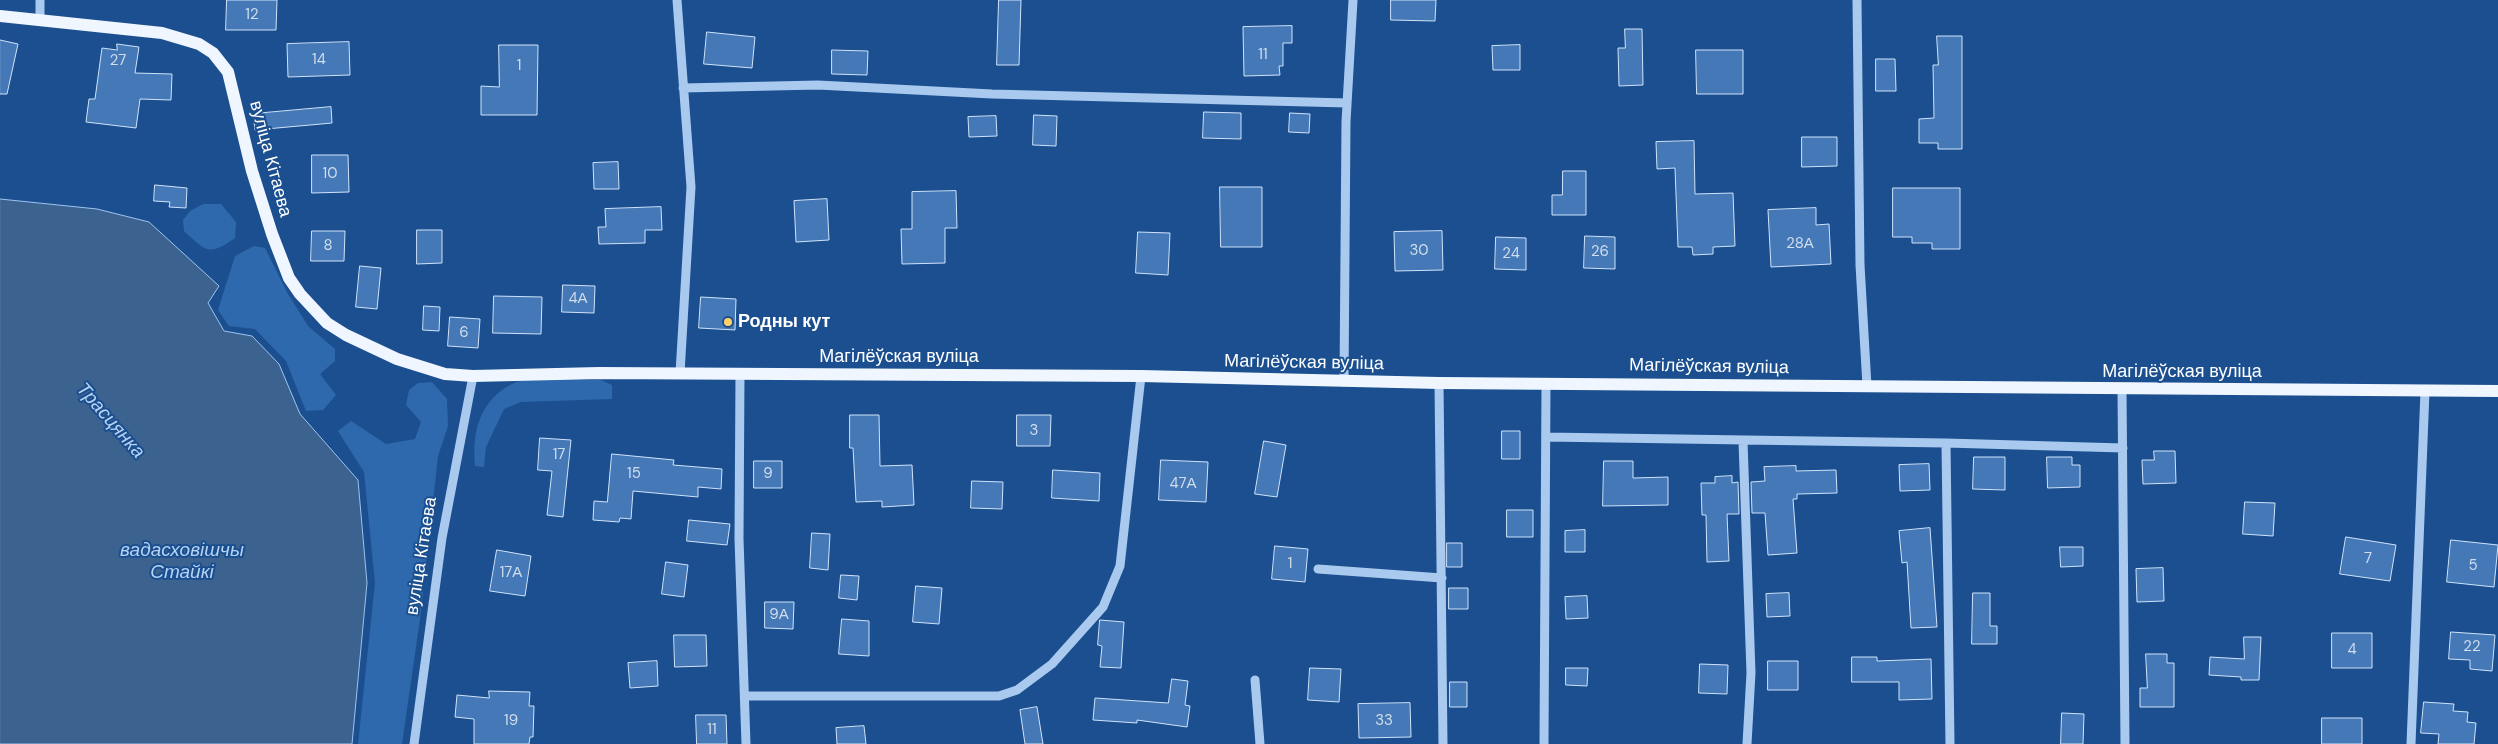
<!DOCTYPE html>
<html>
<head>
<meta charset="utf-8">
<style>
  body { margin:0 }
  canvas { display:block; background:#1b4f8f }
</style>
</head>
<body>
<canvas width="2498" height="744"></canvas>
<script>
const ctx = document.querySelector('canvas').getContext('2d');
ctx.lineJoin = 'round';
function fill(path, color) { ctx.fillStyle = color; ctx.fill(path, 'evenodd'); }
function trace(path, color, width, dash) { ctx.strokeStyle = color; ctx.lineWidth = width; ctx.lineCap = dash ? 'butt' : 'round'; ctx.setLineDash(dash || []); ctx.stroke(path); }
function write(font, color, halo, rows, align = 'center') {
  ctx.font = font + ' "DM Sans",sans-serif'; ctx.lineWidth = 4; ctx.setLineDash([]); ctx.textBaseline = 'middle'; ctx.strokeStyle = halo; ctx.fillStyle = color; for (const [text, x, y, turn = 0] of rows) {
    ctx.save(); ctx.translate(x, y); ctx.rotate((+turn || 0) * Math.PI / 180); ctx.textAlign = isNaN(turn) ? turn : align; if (halo) ctx.strokeText(text, 0, 0); ctx.fillText(text, 0, 0); ctx.restore();
  }
}
const green = new Path2D(`
  M203 204H221L236 222 235 238C208 257 206 251 184 231L183 220 190 211Z
  M254 246 265 248 288 294 308 326 335 349V361L320 374 336 395 323 410 306 411 286 361 255 329 229 326 218 310 235 256Z
  M537 378 601 380 612 385V399L521 402 504 409 486 447 484 467 475 466C472 432 479 400 514 383 520 380 530 380 537 378Z
  M432 382 447 399 448 426 438 456 420 619 402 744H358L375 583 364 472 338 431 351 421 386 444 415 439 421 422 406 405 409 390 418 383Z`);
const water = new Path2D(`
  M0 199 97 209 149 222 219 286 208 303 224 331 252 336 279 364 300 414 358 480 367 583 352 744H0Z`);
const building = new Path2D(`
  M227 0H277L276 30H226Z
  M999 0H1021L1019 65H997Z
  M1391 0H1436L1435 21 1391 20Z
  M1292 26V43H1283V66H1279L1280 75 1244 76 1243 27Z
  M1625 29H1642L1643 85 1619 86 1618 48H1625Z
  M707 32 755 37 752 68 704 64Z
  M1937 36H1962V149H1938V143H1919V119L1934 118 1933 65H1938Z
  M0 40 18 44 7 94H0Z
  M349 42 350 75 288 77 287 44Z
  M117 44 139 47 135 73 172 74 171 100 140 99 136 128 86 122 89 99H95L102 48 117 50Z
  M499 45H538L537 115H481V86L499 87Z
  M1520 45V70H1493L1492 46Z
  M832 50 868 51 867 75 832 74Z
  M1696 50H1743V94H1697Z
  M1876 59H1895L1896 91H1876Z
  M331 107 332 123 255 130 253 114Z
  M1204 112 1241 113V139L1203 138Z
  M1290 113 1310 114 1309 133 1289 132Z
  M1034 115 1057 116 1056 146 1033 145Z
  M996 116 997 136 969 137 968 117Z
  M1802 137H1837V166L1802 167Z
  M1694 141 1695 194 1733 193 1735 246 1713 247V254L1693 255 1692 247H1678L1675 168 1657 169 1656 142Z
  M312 155H348L349 192 312 193Z
  M618 162 619 189H594L593 163Z
  M1563 171H1586V215H1552V195H1562Z
  M155 185 187 188 186 208 169 207 170 202 154 201Z
  M1220 187H1262V247H1221Z
  M1893 188H1960V249H1932V243H1912V237H1893Z
  M956 191 957 228H945V263L902 264 901 229H912V192Z
  M827 199 829 240 796 242 794 201Z
  M661 207 662 230H645V243L599 244 598 227H606L605 209Z
  M1816 208V225L1829 224 1831 264 1771 267 1768 210Z
  M417 230H442V263L417 264Z
  M312 231H345L344 261H311Z
  M1442 231 1443 270 1395 271 1394 232Z
  M1138 232 1170 233 1168 275 1136 273Z
  M1585 236 1615 237V269L1584 268Z
  M1496 237 1526 238V270L1495 269Z
  M360 266 381 268 377 309 356 307Z
  M563 285 595 286 594 313 562 312Z
  M494 296 542 297 541 334 493 333Z
  M701 297 736 299 735 330 699 328Z
  M424 306 440 307 439 331 423 330Z
  M450 317 480 319 478 348 448 346Z
  M850 415H879L880 466 912 465 914 505 882 507V501L856 502 853 448H850Z
  M1017 415H1051L1050 446H1017Z
  M1502 431H1520V459H1502Z
  M540 438 571 440 563 517 547 515 552 471 538 470Z
  M1264 441 1286 445 1277 497 1255 494Z
  M2154 451H2175L2176 483 2143 484 2142 460H2154Z
  M612 454 674 460 673 465 722 469 721 489 698 487V497L633 491 631 519 620 518 619 522 593 520 594 501 607 502Z
  M1974 457H2005V490L1973 489Z
  M2047 457H2072V465H2080V487L2048 488Z
  M1161 460 1208 462 1206 502 1159 500Z
  M754 461H782V488H754Z
  M1604 461H1633V478L1668 477V505L1603 506Z
  M1929 464 1930 490 1900 491 1899 465Z
  M1796 466V471L1836 470 1837 493 1797 494V499H1793L1797 553 1768 555 1765 513H1752L1751 482 1765 481 1764 467Z
  M1053 470 1100 473 1099 501 1052 498Z
  M1732 476V483L1738 482 1739 514H1727L1729 561 1707 562 1706 515H1702L1701 483H1715V477Z
  M972 481 1003 482 1002 509 971 508Z
  M2245 502 2275 503 2273 536 2243 534Z
  M1507 510H1533V537H1507Z
  M689 520 730 524 727 545 687 541Z
  M1930 528 1937 627 1911 628 1907 562 1902 563 1899 531Z
  M1585 530V552H1565V531Z
  M812 533 830 534 828 570 810 568Z
  M2346 537 2396 545 2390 581 2340 574Z
  M2451 540 2498 545 2494 587 2447 582Z
  M1447 543H1462V567H1447Z
  M1275 546 1308 549 1305 582 1272 579Z
  M2060 547H2083V566L2061 567Z
  M497 550 531 556 525 596 490 591Z
  M666 562 688 565 684 597 662 594Z
  M2163 568 2164 601 2137 602 2136 569Z
  M841 575 859 576 857 600 839 598Z
  M916 586 942 588 939 624 913 622Z
  M1449 588H1468V609H1449Z
  M1789 593 1790 616 1767 617 1766 594Z
  M1973 593H1990V626H1997V644H1972Z
  M1587 596 1588 618 1566 619 1565 597Z
  M765 602H794L793 629 765 628Z
  M842 619 869 621V656L839 654Z
  M1100 620 1124 622 1121 668 1100 667 1102 646 1098 645Z
  M2451 632 2495 635 2492 671 2470 669V660L2449 659Z
  M2332 633H2372V668H2332Z
  M674 635H706L707 666 675 667Z
  M2244 637H2261L2259 680H2241V677L2209 675 2210 657 2244 659Z
  M2146 654H2167V663H2174V707H2140V688H2147Z
  M1852 657H1877V661L1931 659 1932 699 1899 700V682H1852Z
  M657 661 658 686 630 688 628 663Z
  M1768 661H1798V690H1768Z
  M1700 664 1728 665 1727 694 1699 693Z
  M1310 668 1341 669 1339 702 1308 700Z
  M1566 668H1588L1587 686 1566 685Z
  M1172 679 1188 681 1185 705 1190 706 1187 727 1137 720V723L1093 720 1095 698 1168 703Z
  M1450 682H1467V707H1450Z
  M489 691 530 692 529 706H534L533 737H530L529 744H474V719L455 717 457 695 489 698Z
  M2424 702 2454 704 2453 711 2468 712 2467 722 2476 723 2474 744H2438L2439 734 2421 733Z
  M1410 703 1411 737 1359 738 1358 704Z
  M1037 707 1043 744H1025L1020 710Z
  M2062 713 2084 714 2083 744H2061Z
  M696 715H726L727 744H697Z
  M2322 718H2362V744H2322Z
  M864 726 866 744H837L836 728Z`);
const minor = new Path2D(`
  M40 0V20
  M677 0 691 187 680 373
  M1857 0 1860 265 1867 386
  M683 88 818 85 992 94 1347 103
  M740 374 739 539 746 744
  M1344 382 1346 122 1353 0
  M1439 383 1443 744
  M2122 390 2125 744
  M1546 437 1946 443 2123 448
  M1743 441 1751 673 1747 744
  M1946 443 1950 744
  M1318 569 1442 578
  M1255 680 1260 744
  M745 696H999L1017 690 1052 664 1103 607 1120 566 1141 376
  M414 744 442 538 473 376
  M1544 744 1546 383
  M2411 744 2425 391`);
const major = new Path2D(`
  M0 16 162 33 199 44 213 53 228 72 252 171 272 234 289 278 300 294 327 323 346 335 397 359 445 374 473 376 599 373 1141 376 1439 383 2498 391`);
const markers = [
  [728,322,5,"#ffd166"]
];
const numberNames = [
  ["12",252,15],
  ["11",1263,55],
  ["14",319,60],
  ["27",118,61],
  ["1",519,66],
  ["10",330,174],
  ["28А",1800,244],
  ["8",328,246],
  ["30",1419,251],
  ["26",1600,252],
  ["24",1511,254],
  ["4А",578,299],
  ["6",464,333],
  ["3",1034,431],
  ["17",559,455],
  ["15",634,474],
  ["9",768,474],
  ["47А",1183,484],
  ["7",2368,559],
  ["1",1290,564],
  ["5",2473,566],
  ["17А",511,573],
  ["9А",779,615],
  ["22",2472,647],
  ["4",2352,650],
  ["19",511,721],
  ["33",1384,721],
  ["11",712,730]
];
const streetNames = [
  ["вуліца Кітаева",270,159,75],
  ["Магілёўская вуліца",899,357],
  ["Магілёўская вуліца",1304,363,1],
  ["Магілёўская вуліца",1709,367,1],
  ["Магілёўская вуліца",2182,372],
  ["вуліца Кітаева",422,556,-81]
];
const poiNames = [
  ["Родны кут",738,322]
];
const waterNames = [
  ["Трасцянка",110,421,49],
  ["вадасховішчы",182,551],
  ["Стайкі",182,573]
];
fill(green, '#2e69ad');
fill(water, '#3c6290');
trace(water, '#9cc4f0', 1);
fill(building, '#4478b7');
trace(building, '#cfe3fa', 1);
trace(minor, '#a9c9ee', 9);
trace(major, '#f0f6ff', 12);
for (const [x, y, r, color] of markers) { const dot = new Path2D(); dot.arc(x, y, r, 0, 2 * Math.PI); ctx.fillStyle = color; ctx.fill(dot); trace(dot, '#1b4f8f', 2); }
write('15px', '#d0dded', null, numberNames);
write('18px', '#fff', '#1b4f8f', streetNames);
write('bold 18px', '#fff', '#1b4f8f', poiNames, 'left');
write('italic 19px', '#b5d3f5', '#1b4f8f', waterNames);
</script>
</body>
</html>
